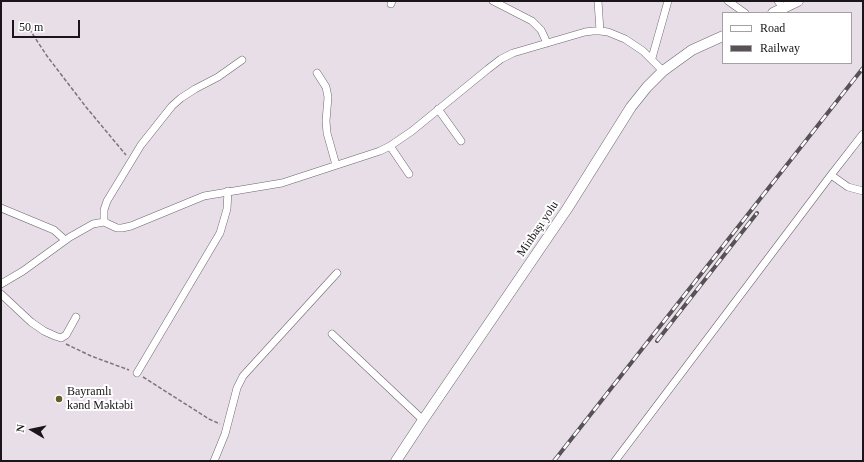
<!DOCTYPE html>
<meta charset="utf-8">
<style>
body{margin:0}
#map{position:relative;width:864px;height:462px;overflow:hidden;background:#e8dee8;font-family:"Times New Roman",serif}
canvas{display:block}
.frame{position:absolute;inset:0;border:2px solid #191518;pointer-events:none}
.legend{position:absolute;left:722px;top:12px;width:130px;height:52px;box-sizing:border-box;background:#fff;border:1px solid #a3a1a3;margin:0;padding:5px 7px;list-style:none;font-size:12px;color:#191518}
.legend li{display:flex;align-items:center;gap:8px;height:20px}
.legend b{width:20px;border:1px solid #a3a1a3}
.north{position:absolute;left:12px;top:410px;width:40px;height:40px;-webkit-text-stroke:3px #fff;paint-order:stroke;rotate:279deg;font-size:11px;font-weight:700;line-height:16px;text-align:center;color:#191518}
.north::after{content:'';display:block;margin:auto;width:14px;height:18px;background:#191518;clip-path:polygon(50% 0,100% 100%,50% 72%,0 100%)}
.scale{position:absolute;left:12px;top:20px;width:68px;height:18px;box-sizing:border-box;border:2px solid #191518;border-top:0;padding-left:5px;font-size:12px;line-height:14px;white-space:nowrap;color:#191518;-webkit-text-stroke:3px #fff;paint-order:stroke}
</style>
<div id="map">
<canvas width="864" height="462"></canvas>
<div class="frame"></div>
<ul class="legend">
<li><b style="height:5px;background:#fff"></b>Road</li>
<li><b style="height:5px;background:#585257"></b>Railway</li>
</ul>
<div class="north">N</div>
<div class="scale">50 m</div>
</div>
<script>
const g = document.querySelector('canvas').getContext('2d');
g.lineJoin = 'round';
const toPath = rows => new Path2D(rows.map(r => 'M' + r).join(''));
function stroke(path, color, width, dash) { g.strokeStyle = color; g.lineWidth = width; g.lineCap = dash ? 'butt' : 'round'; g.setLineDash(dash || []); g.stroke(path); }
function drawText(font, color, halo, rows, align = 'center') {
  g.font = font + ' "Times New Roman",serif'; g.lineWidth = 4; g.setLineDash([]); g.textBaseline = 'middle'; g.strokeStyle = halo; g.fillStyle = color; for (const [text, x, y, turn = 0] of rows) {
    g.save(); g.translate(x, y); g.rotate((+turn || 0) * Math.PI / 180); g.textAlign = isNaN(turn) ? turn : align; if (halo) g.strokeText(text, 0, 0); g.fillText(text, 0, 0); g.restore();
  }
}
const path = toPath([
 [26,24,47,56,86,107,126,155],
 [66,344,91,356,129,370],
 [143,377,209,419,220,424]
]);
const street = toPath([
 [493,1,532,21,541,30,547,43],
 [598,1,600,31],
 [728,1,745,13],
 [778,1,783,8],
 [391,4,392,1],
 [652,58,668,1],
 [317,73,326,87,328,97,326,121,327,133,336,165],
 [438,109,461,141],
 [390,146,409,174],
 [831,175,848,187,863,191],
 [1,208,54,230,65,240],
 [104,222,104,210,107,201,141,145,172,106,181,98,195,89,218,77,242,60],
 [1,284,23,271,70,237,93,224,104,222,117,228,122,228,131,226,204,196,282,183,380,151,390,146,412,131,488,69,501,59,513,53,585,32,593,31,600,31,608,32,625,39,643,51,663,71],
 [1,294,31,322,44,331,55,336,61,338,66,335,76,317],
 [332,334,423,420],
 [137,373,220,233,227,209,228,191],
 [214,461,225,434,237,388,243,376,337,273],
 [615,461,831,175,863,134]
]);
const secondary = toPath([
 [773,13,798,1],
 [396,461,423,420,567,209,631,107,647,87,663,71,692,50,723,36]
]);
const rail = toPath([
 [657,341,757,213],
 [554,461,863,68]
]);
const markers = [
 [59,399,4,"#645d2a"]
];
const streetNames = [
 ["Minbaşı yolu",538,229,-56]
];
const poiNames = [
 ["Bayramlı",67,392],
 ["kənd Məktəbi",67,406]
];
stroke(street, '#6e656d', 8);
stroke(secondary, '#6e656d', 11);
stroke(path, '#7b747a', 1.5, [4, 2]);
stroke(street, '#fff', 7);
stroke(secondary, '#fff', 10);
stroke(rail, '#585257', 4);
stroke(rail, '#fff', 2.5, [8]);
for (const [x, y, r, color] of markers) { const dot = new Path2D(); dot.arc(x, y, r, 0, 2 * Math.PI); g.fillStyle = color; g.fill(dot); stroke(dot, '#fff', 1.5); }
drawText('12px', '#191518', '#fff', streetNames);
drawText('12px', '#191518', '#fff', poiNames, 'left');
</script>
